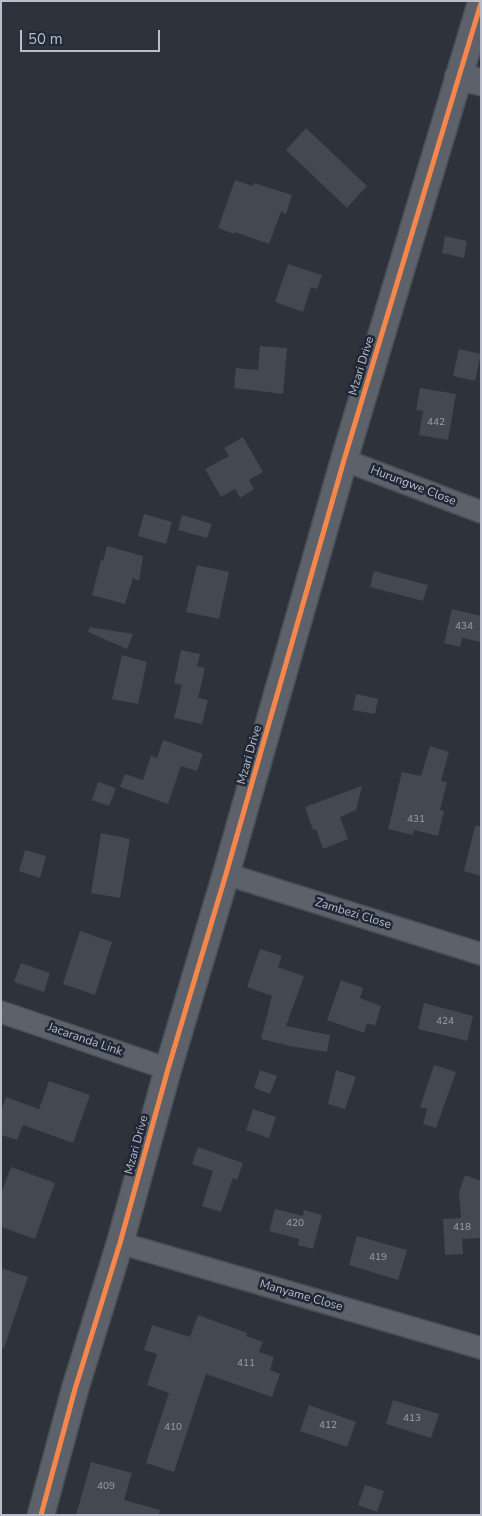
<!DOCTYPE html>
<style>
body{margin:0}
#map{position:relative;width:482px;height:1516px;overflow:hidden;background:#2d323b;font-family:"Nunito Sans",sans-serif}
canvas{display:block}
.frame{position:absolute;inset:0;border:2px solid #b8becb;pointer-events:none}
.scale{position:absolute;left:20px;top:30px;width:140px;height:22px;box-sizing:border-box;border:2px solid #b8becb;border-top:0;padding-left:6px;font-size:15px;line-height:18px;white-space:nowrap;color:#b8becb;-webkit-text-stroke:4px #202736;paint-order:stroke}
</style>
<div id="map">
<canvas width="482" height="1516"></canvas>
<div class="frame"></div>
<div class="scale">50 m</div>
</div>
<script>
const g = document.querySelector('canvas').getContext('2d');
g.lineJoin = 'round';
function fillPath(path, color) { g.fillStyle = color; g.fill(path, 'evenodd'); }
const toPath = rows => new Path2D(rows.map(r => 'M' + r).join(''));
function stroke(path, color, width, dash) { g.strokeStyle = color; g.lineWidth = width; g.lineCap = dash ? 'butt' : 'round'; g.setLineDash(dash || []); g.stroke(path); }
function drawText(font, color, halo, rows, align = 'center') {
  g.font = font + ' "Nunito Sans",sans-serif'; g.lineWidth = 5; g.setLineDash([]); g.textBaseline = 'middle'; g.strokeStyle = halo; g.fillStyle = color; for (const [text, x, y, turn = 0] of rows) {
    g.save(); g.translate(x, y); g.rotate((+turn || 0) * Math.PI / 180); g.textAlign = isNaN(turn) ? turn : align; if (halo) g.strokeText(text, 0, 0); g.fillText(text, 0, 0); g.restore();
  }
}
const building = toPath([
 [306,128,367,186,347,208,286,150],
 [235,180,253,186,254,183,292,195,286,214,281,212,269,244,235,232,234,234,218,228],
 [445,236,467,241,464,258,442,253],
 [288,264,322,275,317,289,311,287,303,312,275,302],
 [260,346,287,348,283,394,234,388,236,368,258,370],
 [459,349,481,354,475,381,453,376],
 [420,388,456,394,448,440,419,435,423,411,416,410],
 [243,437,263,472,249,480,254,489,240,498,235,489,221,497,205,469,229,456,224,448],
 [144,514,172,522,166,544,138,536],
 [182,515,212,524,207,538,178,530],
 [107,546,143,556,139,581,133,578,125,604,92,595,101,560,103,561],
 [197,565,229,572,219,619,186,612],
 [374,571,428,585,423,601,370,587],
 [452,609,481,616,481,642,462,638,460,647,444,643],
 [90,627,133,634,127,649,88,632],
 [181,650,200,654,197,666,205,668,198,698,208,700,202,724,174,718,182,685,174,683],
 [122,655,147,662,138,704,112,699],
 [356,694,378,699,375,714,353,710],
 [163,740,203,754,197,771,181,766,168,804,120,787,125,774,143,780,151,756,157,758],
 [430,746,449,752,441,781,447,782,440,810,444,811,438,836,414,830,413,835,388,829,402,772,421,776],
 [98,782,116,788,109,806,92,800],
 [362,786,356,810,340,817,348,839,323,849,316,829,313,830,305,807],
 [475,826,481,826,481,876,464,871],
 [101,833,130,839,120,898,91,893],
 [25,850,46,856,40,878,19,871],
 [80,931,112,942,95,995,63,984],
 [260,949,282,956,278,967,304,976,286,1026,330,1035,327,1052,290,1046,261,1039,272,996,247,987],
 [21,963,50,973,44,992,14,982],
 [341,980,363,988,360,998,381,1006,375,1026,367,1023,364,1033,327,1020],
 [424,1003,473,1016,467,1041,418,1029],
 [434,1065,456,1072,436,1128,423,1124,427,1109,420,1107],
 [260,1070,277,1076,270,1094,254,1088],
 [336,1070,356,1077,345,1109,328,1104],
 [49,1081,90,1095,73,1143,23,1125,17,1140,1,1135,1,1111,6,1097,39,1109],
 [253,1109,276,1117,269,1138,246,1130],
 [198,1147,243,1163,237,1180,233,1178,221,1212,202,1206,213,1171,192,1164],
 [11,1167,55,1183,35,1239,1,1227,1,1194],
 [465,1175,481,1181,481,1238,462,1239,463,1254,445,1255,443,1219,461,1218,459,1192],
 [275,1209,303,1216,304,1210,322,1215,313,1249,298,1245,299,1239,269,1231],
 [357,1236,407,1250,398,1280,349,1265],
 [1,1268,28,1277,4,1348,1,1347],
 [198,1315,247,1333,246,1336,263,1342,259,1352,274,1357,270,1370,280,1374,272,1397,206,1374,174,1472,146,1463,169,1393,147,1385,157,1354,144,1350,152,1325,190,1337],
 [393,1400,439,1414,431,1438,386,1424],
 [309,1405,356,1422,347,1447,300,1431],
 [91,1462,132,1473,124,1500,160,1510,159,1515,76,1515],
 [365,1485,384,1491,377,1512,358,1505]
]);
const minor = toPath([
 [344,460,481,512],
 [226,874,481,954],
 [1,1012,168,1069],
 [120,1243,481,1348]
]);
const tertiary = toPath([
 [458,77,481,82],
 [41,1515,75,1389,120,1243,168,1069,226,874,344,460,481,3]
]);
const cycleway = toPath([
 [41,1515,75,1389,120,1243,168,1069,226,874,344,460,481,3]
]);
const numberNames = [
 ["442",436,423],
 ["434",464,627],
 ["431",416,820],
 ["424",445,1022],
 ["420",295,1224],
 ["418",462,1228],
 ["419",378,1258],
 ["411",246,1364],
 ["413",412,1419],
 ["412",328,1426],
 ["410",173,1428],
 ["409",106,1487]
];
const streetNames = [
 ["Mzari Drive",362,366,-73],
 ["Hurungwe Close",413,486,21],
 ["Mzari Drive",250,755,-74],
 ["Zambezi Close",353,914,17],
 ["Jacaranda Link",85,1040,19],
 ["Mzari Drive",137,1145,-75],
 ["Manyame Close",301,1296,16]
];
fillPath(building, '#444850');
stroke(minor, '#4b4e55', 24);
stroke(tertiary, '#4b4e55', 29);
stroke(minor, '#5d6169', 21);
stroke(tertiary, '#5d6169', 26);
stroke(cycleway, '#f5874c', 5);
drawText('10px', '#9ba0ac', null, numberNames);
drawText('12px', '#b8becb', '#202736', streetNames);
</script>
